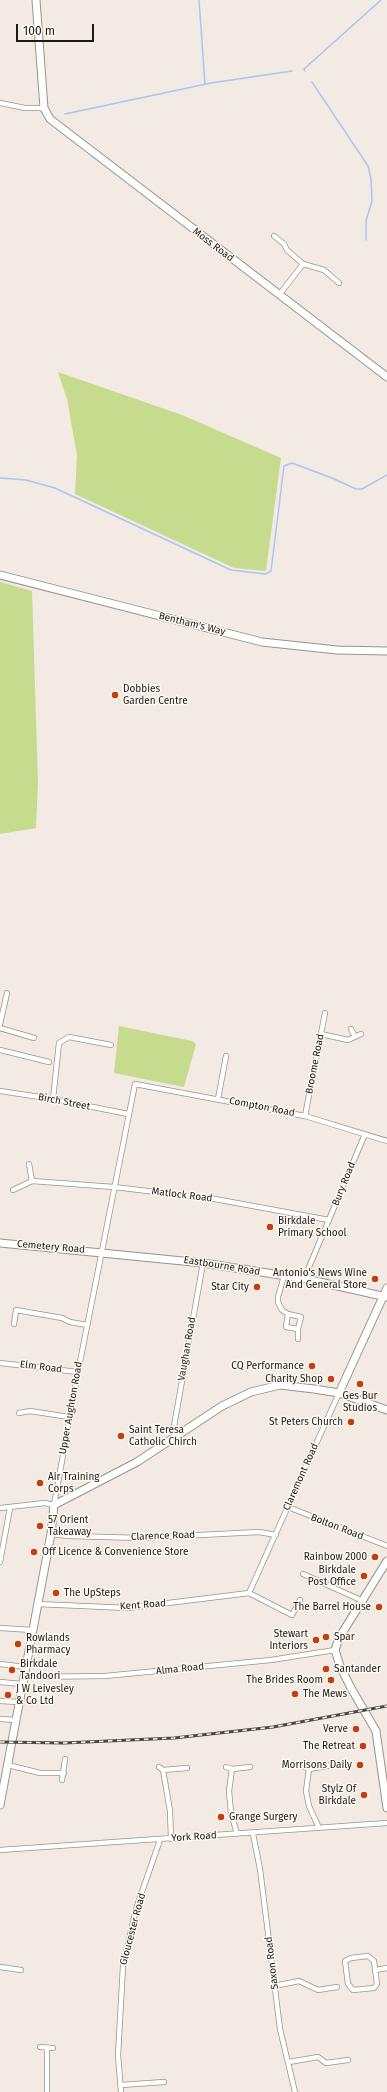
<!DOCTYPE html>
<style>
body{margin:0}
#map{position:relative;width:387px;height:2092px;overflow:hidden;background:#f2eae3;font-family:"Fira Sans",sans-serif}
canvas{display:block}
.scale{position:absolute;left:16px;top:24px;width:78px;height:18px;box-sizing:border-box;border:2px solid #1c1a17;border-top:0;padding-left:5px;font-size:12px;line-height:14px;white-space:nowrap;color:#1c1a17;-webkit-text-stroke:3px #fef8f2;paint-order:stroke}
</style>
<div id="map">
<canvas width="387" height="2092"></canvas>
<div class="scale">100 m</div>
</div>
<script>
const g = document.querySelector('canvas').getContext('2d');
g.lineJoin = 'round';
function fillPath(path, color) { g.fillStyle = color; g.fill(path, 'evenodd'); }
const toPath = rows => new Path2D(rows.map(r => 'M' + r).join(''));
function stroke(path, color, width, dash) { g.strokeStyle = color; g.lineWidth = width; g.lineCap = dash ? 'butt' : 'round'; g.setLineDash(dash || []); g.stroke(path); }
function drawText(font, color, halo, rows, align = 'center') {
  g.font = font + ' "Fira Sans",sans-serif'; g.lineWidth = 3; g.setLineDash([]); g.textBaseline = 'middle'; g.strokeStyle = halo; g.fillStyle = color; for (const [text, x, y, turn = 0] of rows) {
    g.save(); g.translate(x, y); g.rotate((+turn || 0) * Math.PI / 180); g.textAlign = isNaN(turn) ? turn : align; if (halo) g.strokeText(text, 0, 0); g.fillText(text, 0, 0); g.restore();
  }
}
const green = toPath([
 [58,372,182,415,281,458,266,571,234,568,75,494,77,455,67,399],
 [0,582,32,591,38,783,36,828,0,834],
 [119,1026,192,1041,196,1044,184,1087,114,1073]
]);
const stream = toPath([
 [199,0,205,84],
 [305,71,304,69,381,0],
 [312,82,368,166,371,179,372,201,366,221,366,240],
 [65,114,211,83,292,71],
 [0,478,26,480,55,488,231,570,265,574,271,571,284,466,292,463,332,478,356,489,362,489,387,475]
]);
const street = toPath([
 [0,103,25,108,44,108],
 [274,236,284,244,287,250,303,264],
 [279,295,303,264,324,270,339,283],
 [0,1024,7,993],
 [0,1028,34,1038],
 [351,1029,355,1037],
 [321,1034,348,1040,361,1034],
 [0,1050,49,1062],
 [0,1091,53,1099,128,1114],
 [53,1099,59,1043,69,1037,111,1045],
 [218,1099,226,1056],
 [305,1116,325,1013],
 [29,1164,32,1181],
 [13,1190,32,1181,114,1187,215,1199,329,1220],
 [284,1276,278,1297,278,1302,282,1310,288,1314,286,1327,298,1329,298,1339],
 [306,1279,309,1267,365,1134],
 [288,1314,301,1317,298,1329],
 [14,1324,16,1310,62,1318,70,1322,87,1325],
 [0,1363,78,1372],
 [19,1413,30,1411,69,1417],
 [178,1434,174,1426,203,1263],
 [288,1507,387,1546],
 [0,1508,45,1503,54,1505,78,1372,135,1084,305,1116,387,1141],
 [51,1534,69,1536,141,1538,259,1532,276,1535],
 [0,1562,10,1508],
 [303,1574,363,1601],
 [249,1593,339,1393],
 [249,1593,292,1615,300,1600],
 [37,1604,128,1608,249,1593],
 [0,1628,32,1630],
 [0,1664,25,1667],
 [23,1677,105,1676,271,1660,335,1650],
 [0,1682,22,1684],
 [0,1701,19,1702],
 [0,1719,16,1720],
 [8,1765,40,1773,64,1773],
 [303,1766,309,1769,333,1765],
 [159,1767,163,1770,187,1768],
 [226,1767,232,1769,250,1767],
 [232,1769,229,1791,231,1813,237,1834],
 [309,1769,306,1791,309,1806,319,1828],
 [163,1770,170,1811,171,1839],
 [62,1780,65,1759],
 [253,1834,260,1869,280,2029,295,2092],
 [0,1850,387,1823],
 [368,1956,374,1961,377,1984,374,1988,353,1990,348,1984,345,1961,351,1958,368,1956],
 [0,1967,21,1970],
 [376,1970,387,1968],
 [274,1986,299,1981,318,1990,337,1987],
 [40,2047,53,2048],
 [47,2048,47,2092],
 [289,2062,318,2057,326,2063,348,2060],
 [121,2085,164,2082],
 [121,2092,118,2055,123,1966,136,1909,160,1840]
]);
const secondary = toPath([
 [36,0,44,108,50,119,387,377],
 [0,575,262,642,337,650,387,651],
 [339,1393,387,1288],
 [387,1561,339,1638,335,1650,340,1666,351,1688,376,1731,387,1808],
 [0,1805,51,1534,54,1505,137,1462,222,1406,251,1392,280,1385,314,1389,339,1393,387,1410]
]);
const primary = toPath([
 [0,1243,203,1263,306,1279,387,1297]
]);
const rail = toPath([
 [0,1742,64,1743,174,1738,273,1727,387,1706]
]);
const markers = [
 [115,695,4,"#c63d10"],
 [270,1227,4,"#c63d10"],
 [375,1279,4,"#c63d10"],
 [257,1287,4,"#c63d10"],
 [312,1366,4,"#c63d10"],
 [331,1379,4,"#c63d10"],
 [360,1384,4,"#c63d10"],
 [351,1422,4,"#c63d10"],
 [121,1436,4,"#c63d10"],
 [40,1483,4,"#c63d10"],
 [40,1526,4,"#c63d10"],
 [34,1552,4,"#c63d10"],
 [375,1557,4,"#c63d10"],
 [364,1576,4,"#c63d10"],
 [56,1593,4,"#c63d10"],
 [379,1607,4,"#c63d10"],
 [326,1637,4,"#c63d10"],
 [316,1640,4,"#c63d10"],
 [18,1644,4,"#c63d10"],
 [326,1669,4,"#c63d10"],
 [12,1670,4,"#c63d10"],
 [331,1680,4,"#c63d10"],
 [295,1694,4,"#c63d10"],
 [8,1695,4,"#c63d10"],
 [356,1729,4,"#c63d10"],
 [363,1746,4,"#c63d10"],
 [360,1765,4,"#c63d10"],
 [364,1795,4,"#c63d10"],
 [221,1817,4,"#c63d10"]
];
const streetNames = [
 ["Moss Road",213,245,37],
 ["Bentham's Way",192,624,14],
 ["Broome Road",315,1064,-79],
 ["Birch Street",64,1102,11],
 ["Compton Road",262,1107,11],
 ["Bury Road",344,1184,-68],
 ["Matlock Road",182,1195,7],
 ["Cemetery Road",51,1247,5],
 ["Eastbourne Road",222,1266,9],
 ["Vaughan Road",187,1349,-80],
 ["Elm Road",41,1367,7],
 ["Upper Aughton Road",71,1408,-80],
 ["Claremont Road",301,1477,-66],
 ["Bolton Road",337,1527,21],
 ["Clarence Road",163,1536,-2],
 ["Kent Road",143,1605,-4],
 ["Alma Road",180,1669,-6],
 ["York Road",194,1837,-4],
 ["Gloucester Road",133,1929,-75],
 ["Saxon Road",272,1963,-97]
];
const poiNames = [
 ["Dobbies",123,689],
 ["Garden Centre",123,701],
 ["Birkdale",278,1221],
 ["Primary School",278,1233],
 ["Antonio's News Wine",367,1273,"right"],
 ["And General Store",367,1285,"right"],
 ["Star City",249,1287,"right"],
 ["CQ Performance",304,1366,"right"],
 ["Charity Shop",323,1379,"right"],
 ["Ges Bur",360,1396,"center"],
 ["Studios",360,1408,"center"],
 ["St Peters Church",343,1422,"right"],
 ["Saint Teresa",129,1430],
 ["Catholic Chirch",129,1442],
 ["Air Training",48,1477],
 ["Corps",48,1489],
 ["57 Orient",48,1520],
 ["Takeaway",48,1532],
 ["Off Licence & Convenience Store",42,1552],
 ["Rainbow 2000",367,1557,"right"],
 ["Birkdale",356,1570,"right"],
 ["Post Office",356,1582,"right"],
 ["The UpSteps",64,1593],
 ["The Barrel House",371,1607,"right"],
 ["Stewart",308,1634,"right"],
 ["Interiors",308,1646,"right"],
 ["Spar",334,1637],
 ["Rowlands",26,1638],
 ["Pharmacy",26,1650],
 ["Birkdale",20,1664],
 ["Tandoori",20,1676],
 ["Santander",334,1669],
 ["The Brides Room",323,1680,"right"],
 ["J W Leivesley",16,1689],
 ["& Co Ltd",16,1701],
 ["The Mews",303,1694],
 ["Verve",348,1729,"right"],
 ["The Retreat",355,1746,"right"],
 ["Morrisons Daily",352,1765,"right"],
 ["Stylz Of",356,1789,"right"],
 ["Birkdale",356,1801,"right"],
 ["Grange Surgery",229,1817]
];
fillPath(green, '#c7db8e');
stroke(stream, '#a9c6f6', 1.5);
stroke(street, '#9a938c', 6);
stroke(secondary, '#9a938c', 9);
stroke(primary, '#9a938c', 9);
stroke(street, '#fff', 4.5);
stroke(secondary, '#fff', 7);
stroke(primary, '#fff', 7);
stroke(rail, '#4a4743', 3);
stroke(rail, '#fef8f2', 1.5, [4.5]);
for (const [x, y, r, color] of markers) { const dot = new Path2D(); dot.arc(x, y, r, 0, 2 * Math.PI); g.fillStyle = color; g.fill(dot); stroke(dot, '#fef8f2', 1.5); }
drawText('10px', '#1c1a17', '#fef8f2', streetNames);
drawText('10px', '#1c1a17', '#fef8f2', poiNames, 'left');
</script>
